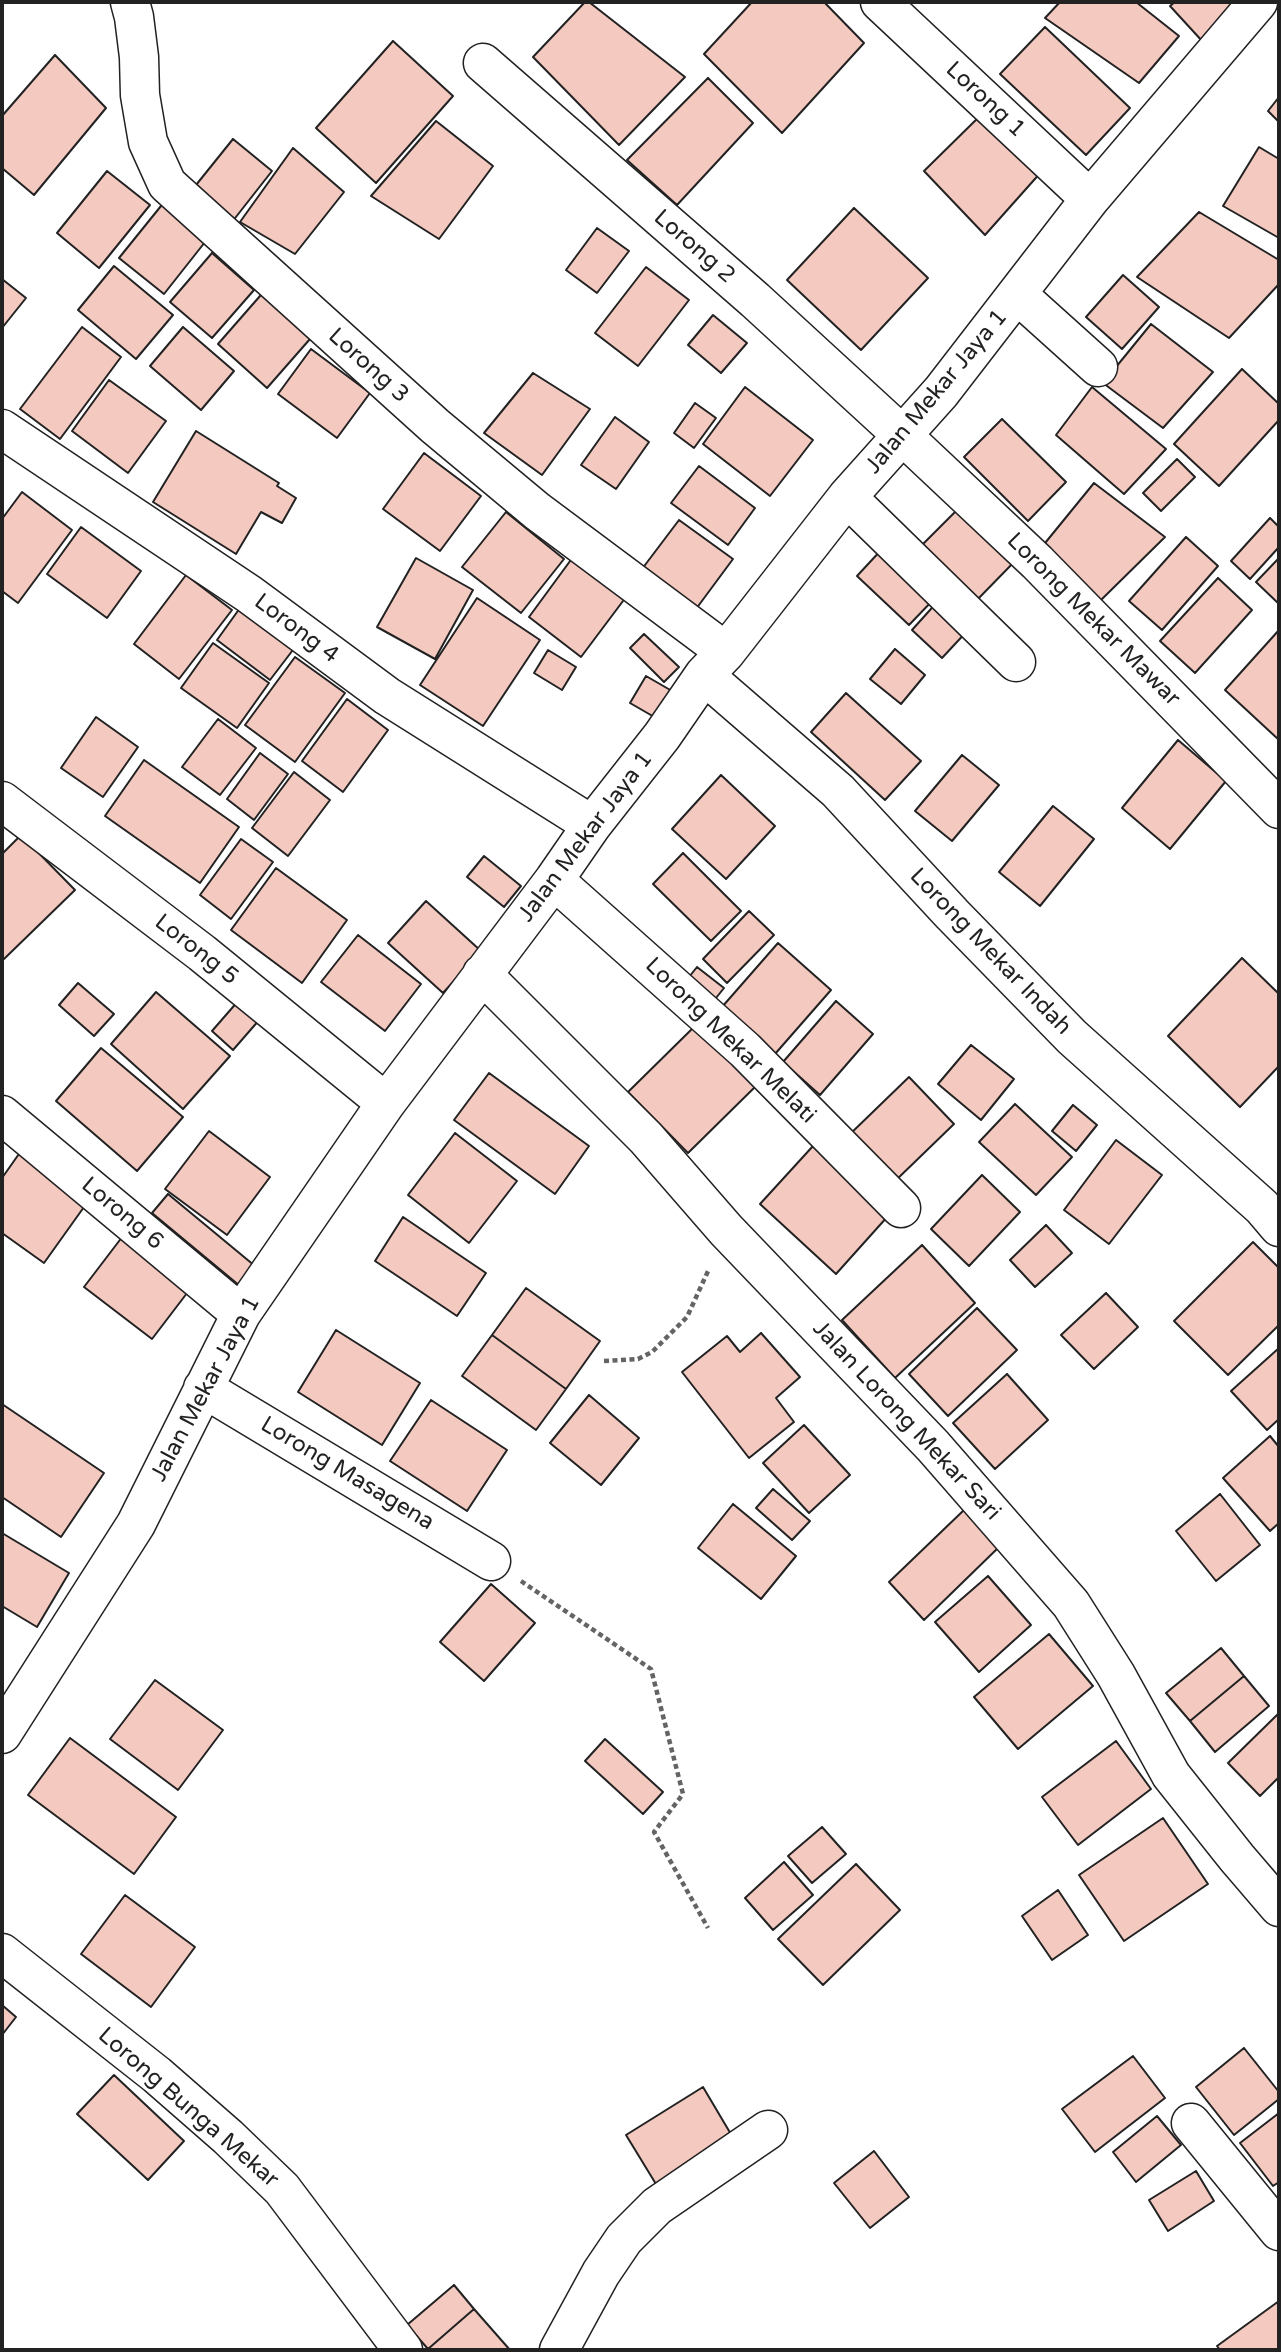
<!DOCTYPE html>
<style>
body{margin:0}
#map{position:relative;width:1281px;height:2352px;overflow:hidden;background:#fff;font-family:"Varela Round",sans-serif}
canvas{display:block}
.frame{position:absolute;inset:0;border:4px solid #222;pointer-events:none}
</style>
<div id="map">
<canvas width="1281" height="2352"></canvas>
<div class="frame"></div>
</div>
<script>
const g = document.querySelector('canvas').getContext('2d');
g.lineJoin = 'round';
function fillPath(path, color) { g.fillStyle = color; g.fill(path, 'evenodd'); }
const toPath = rows => new Path2D(rows.map(r => 'M' + r).join(''));
function stroke(path, color, width, dash) { g.strokeStyle = color; g.lineWidth = width; g.lineCap = dash ? 'butt' : 'round'; g.setLineDash(dash || []); g.stroke(path); }
function drawText(font, color, halo, rows, align = 'center') {
  g.font = font + ' "Varela Round",sans-serif'; g.lineWidth = 5; g.setLineDash([]); g.textBaseline = 'middle'; g.strokeStyle = halo; g.fillStyle = color; for (const [text, x, y, turn = 0] of rows) {
    g.save(); g.translate(x, y); g.rotate((+turn || 0) * Math.PI / 180); g.textAlign = isNaN(turn) ? turn : align; if (halo) g.strokeText(text, 0, 0); g.fillText(text, 0, 0); g.restore();
  }
}
const building = toPath([
 [585,2,589,2,685,77,619,145,533,57,585,2],
 [752,2,824,2,864,43,782,133,704,54,752,2],
 [1060,2,1136,2,1179,36,1139,83,1045,18,1060,2],
 [1175,2,1246,2,1203,42,1170,6,1175,2],
 [1045,27,1130,108,1086,155,1000,74,1045,27],
 [393,41,453,96,376,183,316,128,393,41],
 [55,55,106,108,34,195,2,168,2,116,55,55],
 [708,78,753,123,677,205,627,160,708,78],
 [1279,97,1279,122,1268,111,1279,97],
 [985,111,1042,171,985,235,924,171,985,111],
 [436,121,493,166,439,239,371,196,436,121],
 [233,139,272,171,232,222,192,190,233,139],
 [1259,147,1279,159,1279,238,1223,206,1259,147],
 [293,148,344,192,295,254,240,222,293,148],
 [107,171,150,205,99,268,57,233,107,171],
 [165,201,209,237,164,294,119,258,165,201],
 [854,208,928,278,861,350,787,280,854,208],
 [1199,212,1279,260,1279,284,1229,338,1137,277,1199,212],
 [597,228,629,251,597,293,566,270,597,228],
 [212,253,254,290,212,338,170,302,212,253],
 [114,266,173,315,136,359,78,310,114,266],
 [646,267,689,300,638,366,595,333,646,267],
 [1123,275,1159,307,1122,349,1086,317,1123,275],
 [2,279,26,298,2,328,2,279],
 [267,288,317,331,267,388,218,344,267,288],
 [713,315,747,343,721,373,688,345,713,315],
 [1151,324,1213,372,1163,428,1103,383,1151,324],
 [82,327,121,357,60,439,20,409,82,327],
 [183,327,234,371,201,410,150,366,183,327],
 [311,349,370,393,337,438,278,394,311,349],
 [1242,369,1279,404,1279,420,1219,486,1174,444,1242,369],
 [533,373,590,409,542,475,484,433,533,373],
 [109,380,166,421,128,473,72,431,109,380],
 [745,387,813,440,770,496,703,444,745,387],
 [1092,387,1166,449,1124,494,1056,435,1092,387],
 [695,403,716,418,694,448,674,433,695,403],
 [615,417,649,442,616,489,581,465,615,417],
 [1002,419,1066,482,1028,521,964,457,1002,419],
 [196,431,279,483,277,486,296,498,282,523,261,512,236,554,153,502,196,431],
 [424,453,481,496,440,551,383,509,424,453],
 [1177,459,1195,477,1161,511,1143,493,1177,459],
 [699,466,755,508,728,545,671,503,699,466],
 [1094,483,1165,537,1101,600,1041,548,1094,483],
 [22,492,72,530,18,603,2,591,2,519,22,492],
 [961,506,1016,560,976,601,920,547,961,506],
 [506,512,564,559,521,613,462,567,506,512],
 [1270,518,1279,527,1279,547,1250,579,1231,561,1270,518],
 [679,520,733,559,696,609,642,569,679,520],
 [81,527,141,571,107,618,47,574,81,527],
 [1186,537,1218,566,1162,630,1129,601,1186,537],
 [883,548,935,598,909,625,857,576,883,548],
 [573,557,626,597,581,657,529,617,573,557],
 [416,558,473,590,435,659,377,627,416,558],
 [1279,558,1279,604,1256,582,1279,558],
 [186,575,232,610,179,679,134,644,186,575],
 [1218,578,1252,610,1195,673,1160,641,1218,578],
 [477,598,540,640,483,726,420,685,477,598],
 [939,600,969,629,942,658,912,630,939,600],
 [245,601,299,642,270,680,217,640,245,601],
 [1279,630,1279,740,1225,690,1279,630],
 [644,634,679,667,664,682,630,648,644,634],
 [213,643,269,683,237,728,181,688,213,643],
 [895,649,925,675,901,704,870,679,895,649],
 [548,650,576,667,562,690,534,673,548,650],
 [295,657,345,693,295,762,245,725,295,657],
 [646,676,672,691,656,718,630,703,646,676],
 [846,693,921,761,885,800,811,732,846,693],
 [347,699,388,730,343,792,302,761,347,699],
 [96,717,138,747,103,797,61,768,96,717],
 [218,719,256,748,220,795,182,767,218,719],
 [1178,740,1226,781,1170,849,1122,808,1178,740],
 [260,753,288,774,254,820,227,799,260,753],
 [962,755,999,785,952,841,915,811,962,755],
 [144,760,239,827,200,883,105,816,144,760],
 [294,772,330,800,288,856,252,828,294,772],
 [721,775,775,826,726,879,672,829,721,775],
 [1053,806,1094,839,1040,906,999,872,1053,806],
 [21,835,75,890,4,959,2,956,2,854,21,835],
 [241,839,273,862,231,919,200,895,241,839],
 [683,853,741,911,711,941,653,884,683,853],
 [484,856,521,886,504,907,467,877,484,856],
 [276,868,347,920,302,983,231,930,276,868],
 [426,901,481,951,443,993,388,943,426,901],
 [749,911,774,935,727,983,703,959,749,911],
 [358,935,421,984,385,1031,321,982,358,935],
 [778,943,831,990,775,1054,722,1007,778,943],
 [1242,958,1279,994,1279,1066,1240,1107,1168,1036,1242,958],
 [697,967,724,988,708,1008,681,987,697,967],
 [78,983,114,1014,94,1036,59,1005,78,983],
 [156,992,230,1056,183,1109,111,1044,156,992],
 [246,992,267,1011,233,1050,212,1031,246,992],
 [836,1001,873,1034,820,1095,783,1062,836,1001],
 [696,1025,756,1086,688,1153,628,1092,696,1025],
 [971,1045,1014,1079,981,1120,938,1084,971,1045],
 [101,1048,183,1117,137,1171,56,1101,101,1048],
 [489,1073,589,1146,555,1194,454,1120,489,1073],
 [909,1077,954,1124,892,1184,847,1137,909,1077],
 [1015,1104,1072,1157,1036,1195,979,1142,1015,1104],
 [1073,1105,1097,1125,1076,1151,1052,1131,1073,1105],
 [209,1131,270,1177,227,1235,165,1189,209,1131],
 [455,1133,517,1181,469,1243,408,1195,455,1133],
 [1116,1140,1162,1175,1109,1244,1064,1210,1116,1140],
 [813,1146,888,1216,836,1274,760,1204,813,1146],
 [21,1151,89,1200,44,1263,2,1233,2,1178,21,1151],
 [982,1175,1020,1212,969,1266,931,1229,982,1175],
 [168,1194,261,1271,246,1291,152,1213,168,1194],
 [403,1217,486,1273,457,1316,375,1261,403,1217],
 [1046,1225,1072,1253,1035,1287,1010,1260,1046,1225],
 [129,1228,197,1280,152,1339,84,1287,129,1228],
 [1253,1242,1279,1268,1279,1325,1228,1375,1174,1321,1253,1242],
 [922,1245,975,1303,895,1378,842,1320,922,1245],
 [526,1288,600,1341,566,1389,492,1335,526,1288],
 [1106,1293,1138,1327,1094,1369,1061,1335,1106,1293],
 [977,1308,1017,1350,948,1416,909,1374,977,1308],
 [336,1330,420,1383,382,1445,298,1392,336,1330],
 [761,1333,800,1377,776,1398,794,1422,749,1458,682,1372,727,1336,740,1352,761,1333],
 [492,1335,566,1389,536,1430,462,1376,492,1335],
 [1279,1348,1279,1419,1267,1430,1231,1391,1279,1348],
 [1007,1374,1048,1420,995,1469,953,1423,1007,1374],
 [589,1395,639,1438,601,1485,550,1443,589,1395],
 [431,1400,507,1450,467,1511,390,1461,431,1400],
 [2,1404,104,1473,61,1537,2,1497,2,1404],
 [804,1425,850,1475,809,1513,763,1463,804,1425],
 [1270,1436,1279,1447,1279,1523,1270,1531,1223,1478,1270,1436],
 [773,1489,810,1521,792,1540,756,1508,773,1489],
 [1220,1494,1260,1545,1216,1581,1176,1531,1220,1494],
 [733,1504,796,1556,761,1599,698,1548,733,1504],
 [964,1510,999,1547,924,1620,889,1582,964,1510],
 [2,1533,69,1573,37,1627,2,1606,2,1533],
 [988,1576,1031,1625,979,1672,935,1622,988,1576],
 [491,1584,535,1623,484,1681,440,1642,491,1584],
 [1049,1634,1093,1686,1018,1749,974,1697,1049,1634],
 [1221,1648,1244,1676,1190,1721,1166,1693,1221,1648],
 [1244,1676,1269,1706,1215,1752,1190,1721,1244,1676],
 [155,1680,223,1730,178,1790,110,1739,155,1680],
 [1279,1713,1279,1777,1260,1796,1228,1763,1279,1713],
 [70,1738,176,1817,134,1874,28,1795,70,1738],
 [605,1739,663,1792,643,1814,585,1761,605,1739],
 [1116,1741,1151,1789,1078,1845,1042,1797,1116,1741],
 [1163,1818,1208,1884,1124,1941,1079,1875,1163,1818],
 [822,1827,846,1854,812,1883,788,1856,822,1827],
 [784,1862,813,1895,773,1930,745,1898,784,1862],
 [856,1864,900,1910,823,1985,778,1939,856,1864],
 [1058,1890,1088,1935,1052,1960,1022,1916,1058,1890],
 [125,1895,195,1947,151,2007,81,1954,125,1895],
 [2,2005,16,2017,2,2035,2,2005],
 [1244,2048,1279,2092,1279,2099,1234,2135,1196,2087,1244,2048],
 [1133,2056,1165,2098,1095,2152,1062,2109,1133,2056],
 [114,2075,184,2141,148,2180,77,2114,114,2075],
 [703,2087,735,2141,659,2189,626,2135,703,2087],
 [1279,2113,1279,2182,1273,2186,1240,2143,1279,2113],
 [1157,2116,1181,2145,1136,2182,1113,2152,1157,2116],
 [874,2151,909,2197,870,2228,834,2183,874,2151],
 [1196,2171,1214,2201,1168,2231,1149,2200,1196,2171],
 [454,2285,474,2309,428,2349,407,2325,454,2285],
 [1279,2301,1279,2350,1220,2350,1217,2346,1279,2301],
 [474,2309,510,2350,429,2350,428,2349,474,2309]
]);
const path = toPath([
 [604,1361,638,1359,652,1352,687,1317,709,1269],
 [521,1581,651,1669,683,1794,654,1832,708,1928]
]);
const minor = toPath([
 [130,2,134,17,139,57,140,95,148,142,167,184,435,426,537,511,726,652],
 [880,2,1090,199],
 [483,63,755,300,902,435,1037,562,1279,809],
 [1018,295,1098,367],
 [2,429,249,594,387,696,592,825],
 [847,497,1016,662],
 [704,675,838,791,952,914,1072,1037,1262,1207,1279,1227],
 [2,801,202,953,386,1103],
 [554,880,745,1050,901,1208],
 [482,974,646,1138,726,1230,933,1446,1071,1604,1116,1675,1171,1775,1237,1858,1279,1907],
 [2,1115,241,1314],
 [203,1388,491,1561],
 [2,1734,136,1524,241,1314,386,1103,554,880,592,825,662,736,704,675,726,652,847,497,941,392,1090,199,1258,2],
 [2,1953,157,2075,228,2137,282,2189,403,2350],
 [1191,2123,1279,2231],
 [559,2350,601,2273,624,2239,657,2206,768,2130]
]);
const streetNames = [
 ["Lorong 1",985,100,43],
 ["Lorong 2",694,247,41],
 ["Lorong 3",368,366,42],
 ["Jalan Mekar Jaya 1",937,392,-50],
 ["Lorong Mekar Mawar",1093,620,45],
 ["Lorong 4",296,629,37],
 ["Jalan Mekar Jaya 1",586,837,-53],
 ["Lorong 5",196,950,38],
 ["Lorong Mekar Indah",990,952,46],
 ["Lorong Mekar Melati",730,1041,44],
 ["Lorong 6",122,1214,40],
 ["Jalan Mekar Jaya 1",206,1389,-62],
 ["Jalan Lorong Mekar Sari",906,1421,47],
 ["Lorong Masagena",347,1474,31],
 ["Lorong Bunga Mekar",188,2108,41]
];
fillPath(building, '#f3c9c0');
stroke(building, '#222', 2);
stroke(minor, '#222', 41);
stroke(path, '#646464', 4.5, [5, 3.5]);
stroke(minor, '#fff', 38);
drawText('23px', '#222', '#fff', streetNames);
</script>
